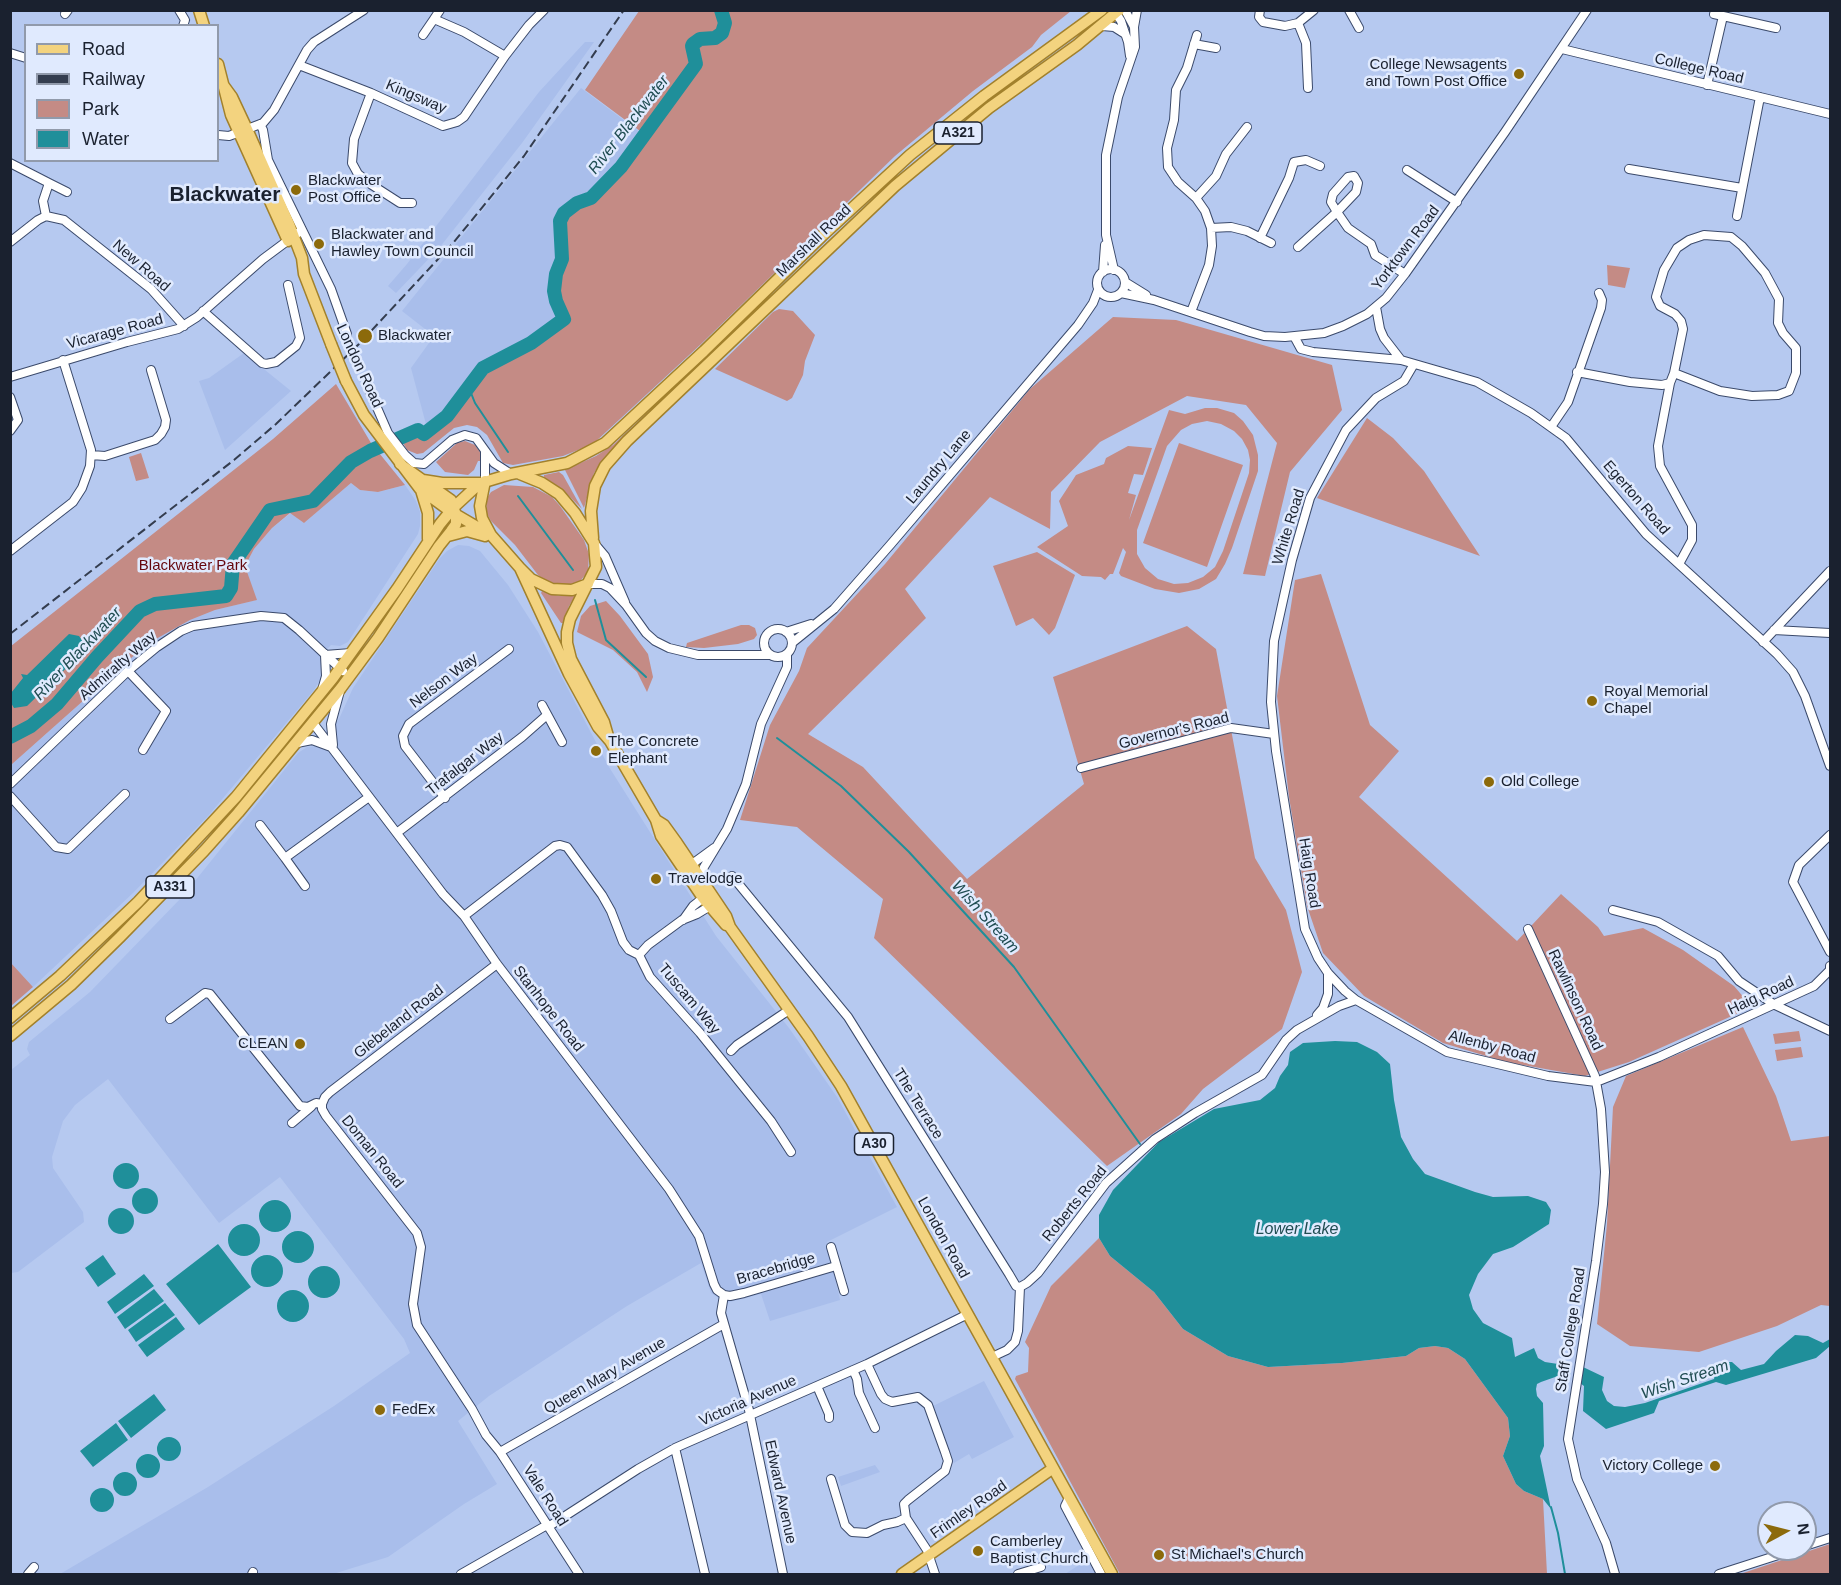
<!DOCTYPE html>
<style>
body{margin:0}
#map{position:relative;width:1841px;height:1585px;overflow:hidden;background:#b6c9f0;font-family:Helvetica,sans-serif}
canvas{display:block}
.frame{position:absolute;inset:0;border:12px solid #1a212f;pointer-events:none}
.legend{position:absolute;left:24px;top:24px;width:195px;height:138px;box-sizing:border-box;background:#e0eafe;border:2px solid #919aab;margin:0;padding:8px 10px;list-style:none;font-size:18px;color:#1a212f}
.legend li{display:flex;align-items:center;gap:12px;height:30px}
.legend b{width:30px;border:2px solid #919aab}
.north{position:absolute;left:1757px;top:1501px;width:60px;height:60px;box-sizing:border-box;background:#e0eafe;border:2px solid #919aab;border-radius:50%;rotate:83deg;font-size:16px;font-weight:700;line-height:24px;text-align:center;color:#1a212f}
.north::after{content:'';display:block;margin:auto;width:21px;height:27px;background:#8c6a0b;clip-path:polygon(50% 0,100% 100%,50% 72%,0 100%)}
</style>
<div id="map">
<canvas width="1841" height="1585"></canvas>
<div class="frame"></div>
<ul class="legend">
<li><b style="height:8px;background:#f3d37f"></b>Road</li>
<li><b style="height:8px;background:#343d4f"></b>Railway</li>
<li><b style="height:16px;background:#c48b85"></b>Park</li>
<li><b style="height:16px;background:#1f8f9a"></b>Water</li>
</ul>
<div class="north">N</div>
</div>
<script>
const g = document.querySelector('canvas').getContext('2d');
g.lineJoin = 'round';
function fillPath(path, color) { g.fillStyle = color; g.fill(path, 'evenodd'); }
const toPath = rows => new Path2D(rows.map(r => 'M' + r).join(''));
function stroke(path, color, width, dash) { g.strokeStyle = color; g.lineWidth = width; g.lineCap = dash ? 'butt' : 'round'; g.setLineDash(dash || []); g.stroke(path); }
function drawText(font, color, halo, rows, align = 'center') {
  g.font = font + ' Helvetica,sans-serif'; g.lineWidth = 5; g.setLineDash([]); g.textBaseline = 'middle'; g.strokeStyle = halo; g.fillStyle = color; for (const [text, x, y, turn = 0] of rows) {
    g.save(); g.translate(x, y); g.rotate((+turn || 0) * Math.PI / 180); g.textAlign = isNaN(turn) ? turn : align; if (halo) g.strokeText(text, 0, 0); g.fillText(text, 0, 0); g.restore();
  }
}
const built = toPath([
 [585,42,594,42,522,143,440,247,396,293,388,286,407,264,539,92],
 [581,88,641,133,619,166,603,185,590,196,576,202,562,212,557,221,560,259,554,274,552,292,555,303,562,318,530,342,497,357,481,367,446,414,427,428,411,368,434,336,402,311],
 [244,353,291,391,225,450,199,381,209,378],
 [351,483,360,490,378,492,405,485,416,501,420,512,420,526,418,534,348,642,340,646,331,645,320,656,323,667,320,680,314,690,208,816,133,893,33,987,11,963,11,765,147,644,190,620,215,610,256,600,245,566,254,549,272,528,291,513,304,523],
 [458,545,469,546,480,551,508,585,538,632,609,767,655,840,716,936,789,1028,837,1097,897,1207,827,1242,840,1300,770,1321,761,1294,726,1303,711,1293,701,1263,627,1306,489,1396,458,1421,497,1484,464,1504,388,1557,333,1574,60,1574,208,1487,334,1406,410,1353,404,1339,280,1177,219,1223,108,1079,75,1105,63,1121,52,1157,53,1168,83,1212,84,1222,18,1272,11,1273,11,1070,30,1055,27,1049,29,1042,90,992,182,897,298,753,307,747,317,746,339,719,353,688,440,558,447,551],
 [984,1381,1014,1437,972,1459,969,1454,954,1463,947,1452,933,1406],
 [875,1465,880,1472,841,1486,838,1477],
 [1090,1558,1099,1574,1065,1574]
]);
const green = toPath([
 [639,11,1071,11,1041,35,1032,47,973,91,895,156,700,345,593,444,563,456,513,465,503,463,487,435,477,427,467,425,454,428,423,453,417,454,407,450,402,441,414,436,426,437,450,418,485,371,537,343,568,319,559,289,561,272,566,259,565,221,568,216,580,207,593,202,608,188,623,171,648,137,585,90],
 [1607,265,1630,268,1625,288,1608,285],
 [779,309,793,311,815,335,805,361,803,375,792,398,787,401,715,369,773,312],
 [1113,317,1176,320,1332,365,1342,410,1290,472,1265,576,1243,574,1277,443,1246,405,1187,396,1100,442,1051,492,1050,529,990,497,905,589,926,618,808,734,863,767,967,879,1084,784,1053,677,1187,626,1216,649,1255,858,1286,910,1302,972,1282,1029,1203,1089,1181,1114,1107,1166,874,938,883,899,797,827,740,820,770,725,799,671,807,648,885,564,1030,389],
 [701,362,703,363,604,458,594,473,584,508,565,470,596,456,613,445],
 [336,384,371,443,405,485,378,492,360,490,351,483,304,523,290,513,272,528,254,549,245,566,257,600,215,610,190,620,147,644,11,765,11,646,273,439],
 [1205,408,1217,408,1234,413,1243,421,1253,435,1258,455,1258,471,1232,548,1225,564,1216,579,1199,589,1179,593,1155,589,1121,576,1119,573,1126,552,1123,548,1113,574,1110,574,1105,580,1101,577,1082,576,1037,547,1068,526,1059,501,1076,475,1104,464,1106,458,1128,446,1152,448,1143,475,1134,474,1128,493,1136,495,1129,520,1169,410,1185,414],
 [1207,421,1221,424,1234,431,1242,439,1248,450,1250,460,1249,473,1223,551,1215,567,1203,577,1188,583,1174,584,1158,579,1145,568,1137,554,1137,530,1167,446,1181,430,1192,424],
 [1367,418,1393,438,1424,471,1480,556,1317,498],
 [465,441,475,445,480,452,481,461,478,461,474,470,468,475,445,472,436,462,457,443],
 [1179,443,1243,465,1207,567,1143,543],
 [141,453,149,478,136,481,129,457],
 [559,472,563,475,582,509,562,489,544,477,544,475],
 [504,485,533,487,552,497,560,506,584,540,589,554,588,572,580,581,571,585,560,585,544,580,538,575,515,545,491,521,486,512,487,498,491,492],
 [1037,552,1075,575,1055,628,1049,635,1033,618,1016,626,993,566],
 [1321,574,1370,725,1399,751,1359,797,1517,941,1561,894,1598,927,1604,936,1643,928,1683,950,1734,986,1752,1007,1629,1062,1585,1076,1506,1062,1443,1043,1364,996,1323,953,1307,906,1289,797,1277,696,1295,580],
 [542,591,559,596,575,596,569,606,563,623,561,623,541,593],
 [606,601,620,616,648,654,653,677,647,692,637,672,613,650,577,632,581,616,590,606],
 [741,625,749,625,755,628,757,635,754,639,738,644,704,648,686,647,687,643],
 [11,963,33,987,11,1006],
 [1743,1027,1776,1096,1791,1141,1830,1136,1830,1306,1821,1305,1777,1326,1699,1352,1630,1346,1597,1324,1607,1224,1613,1107,1626,1076],
 [1799,1031,1801,1041,1775,1044,1773,1034],
 [1801,1047,1803,1057,1777,1061,1775,1050],
 [1099,1238,1110,1256,1154,1292,1183,1329,1228,1356,1268,1367,1342,1363,1406,1356,1419,1348,1435,1346,1448,1348,1465,1359,1508,1418,1510,1436,1503,1456,1516,1484,1524,1491,1543,1499,1547,1574,1120,1574,1015,1379,1016,1376,1028,1372,1029,1348,1025,1342,1051,1286],
 [1830,1544,1830,1574,1740,1574]
]);
const water = toPath([
 [69,634,79,636,84,643,84,651,27,706,14,708,11,703,11,693,23,678,21,674,27,675],
 [1335,1041,1357,1042,1377,1052,1390,1064,1394,1100,1401,1137,1413,1159,1425,1174,1475,1192,1493,1197,1528,1196,1546,1202,1551,1210,1549,1224,1513,1247,1493,1254,1478,1274,1469,1295,1473,1309,1483,1323,1512,1338,1515,1357,1534,1348,1538,1358,1545,1362,1571,1366,1570,1376,1558,1376,1541,1382,1537,1384,1536,1389,1537,1396,1543,1403,1544,1446,1540,1456,1551,1509,1543,1499,1524,1491,1516,1484,1503,1456,1510,1436,1508,1418,1465,1359,1448,1348,1435,1346,1419,1348,1406,1356,1342,1363,1268,1367,1228,1356,1183,1329,1154,1292,1110,1256,1099,1238,1099,1215,1113,1190,1159,1142,1214,1109,1260,1100,1275,1088,1280,1076,1288,1065,1290,1052,1303,1043],
 '113 1176a13 13 0 1 1 26 0a13 13 0 1 1-26 0Z',
 '132 1201a13 13 0 1 1 26 0a13 13 0 1 1-26 0Z',
 '259 1216a16 16 0 1 1 32 0a16 16 0 1 1-32 0Z',
 '108 1221a13 13 0 1 1 26 0a13 13 0 1 1-26 0Z',
 '228 1240a16 16 0 1 1 32 0a16 16 0 1 1-32 0Z',
 '282 1247a16 16 0 1 1 32 0a16 16 0 1 1-32 0Z',
 [218,1244,251,1287,199,1325,166,1284],
 [103,1255,116,1274,98,1287,85,1268],
 '251 1271a16 16 0 1 1 32 0a16 16 0 1 1-32 0Z',
 '308 1282a16 16 0 1 1 32 0a16 16 0 1 1-32 0Z',
 [144,1274,154,1286,115,1314,107,1302],
 [154,1289,164,1301,125,1329,117,1317],
 '277 1306a16 16 0 1 1 32 0a16 16 0 1 1-32 0Z',
 [165,1303,175,1315,136,1342,128,1330],
 [176,1317,185,1329,147,1357,138,1345],
 [1795,1335,1808,1336,1823,1343,1830,1339,1830,1346,1816,1358,1726,1385,1716,1382,1659,1401,1654,1413,1606,1429,1583,1411,1584,1386,1580,1383,1583,1367,1604,1377,1602,1390,1607,1401,1614,1406,1625,1407,1645,1403,1714,1379,1716,1369,1724,1362,1732,1362,1741,1370,1764,1364,1776,1351],
 [154,1394,166,1410,131,1438,118,1421],
 [116,1423,128,1440,93,1467,80,1451],
 '157 1449a12 12 0 1 1 24 0a12 12 0 1 1-24 0Z',
 '136 1466a12 12 0 1 1 24 0a12 12 0 1 1-24 0Z',
 '113 1484a12 12 0 1 1 24 0a12 12 0 1 1-24 0Z',
 '90 1500a12 12 0 1 1 24 0a12 12 0 1 1-24 0Z'
]);
const stream = toPath([
 [469,388,475,403,508,452],
 [518,496,573,570],
 [595,600,606,640,646,677],
 [777,738,841,786,909,852,1014,967,1140,1144],
 [1551,1507,1558,1533,1565,1574]
]);
const river = toPath([
 [10,737,31,726,57,704,97,657,140,611,155,604,226,596,231,588,233,564,270,510,313,501,351,462,370,451,418,430,424,434,447,416,483,368,531,343,564,319,556,301,554,291,556,274,562,259,560,221,564,213,577,203,591,198,621,167,696,64,692,46,693,44,700,39,715,38,722,33,725,23,721,10]
]);
const minor = toPath([
 [179,10,185,20,183,26],
 [1114,10,1121,21,1128,42,1130,56],
 [1260,10,1259,17,1263,22,1285,26,1298,23,1314,10],
 [1349,10,1359,28],
 [65,14,68,10],
 [1714,14,1723,16],
 [434,19,440,10],
 [1298,23,1306,43,1308,88],
 [1102,26,1114,27,1125,34],
 [1134,27,1137,10],
 [423,35,434,19,464,32,505,56],
 [1194,44,1216,48],
 [1562,49,1830,114],
 [10,53,26,58],
 [299,65,371,93,443,126,457,122,464,117,505,56,529,25,544,10],
 [1707,85,1723,16,1776,28],
 [371,93,354,139,352,163,358,174,372,185,400,203,412,203],
 [260,124,263,130,268,160,331,289,347,334],
 [218,135,229,136,263,123,274,110,307,50,314,42,364,10],
 [10,163,49,183,43,201,46,216],
 [1629,169,1742,188],
 [1407,170,1457,202],
 [49,183,67,192],
 [1196,198,1216,176,1226,154,1247,127],
 [1737,216,1760,97],
 [1211,228,1231,227,1247,231,1271,243],
 [1260,238,1289,178,1294,162,1306,160,1320,166],
 [10,242,38,220,46,216,64,220,151,289,184,326],
 [1298,247,1337,212,1356,192,1358,183,1354,176,1348,177,1333,194,1331,202,1337,212,1348,228,1371,244,1375,255,1405,274],
 '1097 283a14 14 0 1 1 28 0a14 14 0 1 1-28 0Z',
 [1114,270,1106,235,1106,155,1118,97,1135,47,1134,27,1125,10],
 [1103,272,1105,245],
 [1125,282,1146,295],
 [1121,293,1154,300,1250,332,1264,336,1285,337,1324,333,1343,326,1367,314,1386,298,1405,274,1505,132,1587,10],
 [1376,307,1380,329,1384,338,1401,360,1477,382,1531,413,1566,438,1646,534,1777,654,1793,672,1805,696,1830,766],
 [203,311,262,363,266,364,276,362,296,346,300,338,288,285],
 [1191,312,1209,265,1212,246,1211,228,1205,211,1196,198,1178,182,1168,167,1167,148,1174,120,1176,90,1187,68,1197,35],
 [1295,338,1301,349,1313,352,1401,360],
 [1414,364,1404,381,1376,398,1346,430,1310,498,1292,560,1274,641,1271,702,1276,751,1305,929,1318,958,1328,973,1345,991,1356,1000,1447,1052,1548,1076,1596,1082],
 [1577,372,1630,382,1662,385,1670,383],
 [1674,373,1720,391,1752,396,1778,395,1789,391,1796,373,1796,348,1783,333,1778,323,1779,299,1765,273,1742,246,1731,237,1704,235,1689,240,1677,248,1664,270,1656,297,1660,306,1675,314,1681,321,1683,329,1674,373,1670,383,1658,446,1660,466,1692,525,1692,540,1679,564],
 [10,377,127,342,178,329,197,317,263,259,302,230],
 [368,387,388,433,405,455,414,463,424,464,452,440,465,435,476,438,494,463,511,474],
 [10,397,18,420,10,431],
 [1551,427,1568,402,1601,308,1602,300,1599,293],
 [485,451,485,481],
 [91,455,105,456,155,440,161,434,165,427,166,420,151,370],
 [594,543,605,556,625,602],
 [10,551,73,502,82,488,90,466,91,450,63,360],
 [588,584,602,584,610,588,626,605,646,633,655,641,669,648,698,655,769,655],
 '764 643a14 14 0 1 1 28 0a14 14 0 1 1-28 0Z',
 [1774,630,1830,633],
 [786,632,811,624],
 [1763,642,1830,571],
 [792,643,834,609,891,544,1078,325,1093,303,1098,290],
 [325,655,351,653],
 [128,671,166,711,143,750],
 [322,690,326,676,325,655],
 [542,705,562,742],
 [313,723,443,894,464,916,497,964,669,1189,699,1236,714,1284,717,1290,724,1295],
 [297,743,312,740,331,747],
 [333,745,331,724,340,691],
 [1081,768,1231,728,1274,734],
 [10,784,128,671,157,647,181,631,193,626,261,616,284,618,299,630,343,671],
 [10,796,56,847,68,849,125,794],
 [445,798,405,746,403,736,409,724,509,649],
 [260,825,285,858],
 [398,832,522,737,547,715],
 [1830,835,1799,865,1793,882,1830,952],
 [688,867,714,848],
 [732,876,848,1017,1009,1274,1016,1286,1020,1287],
 [703,881,702,875,704,867,727,829,746,784,761,724,787,667,787,654],
 [305,886,285,858,369,797],
 [1613,910,1658,922,1718,956,1739,981,1775,1005,1830,1031],
 [464,916,555,846,560,845,567,847,602,895,611,911,623,942,629,950,639,955,650,977,700,1033,771,1121,791,1152],
 [683,920,693,906,707,895],
 [1528,929,1595,1076,1601,1109,1605,1172,1603,1204,1596,1261,1568,1439,1577,1479,1606,1543,1615,1574],
 [639,955,648,945,682,920,697,914,715,903],
 [1317,1015,1323,1008,1328,994,1328,973],
 [170,1019,205,993,210,994,300,1106,308,1107,316,1103,322,1104],
 [731,1051,737,1045,789,1010],
 [1596,1082,1659,1057,1814,986,1830,970,1830,966],
 [322,1104,322,1109,326,1116,417,1233,421,1247,413,1304,417,1325,472,1409,486,1435,500,1452,579,1574],
 [322,1104,325,1097,330,1092,497,964],
 [292,1123,311,1107],
 [831,1247,844,1291],
 [1020,1287,1027,1283,1038,1273,1106,1183,1155,1139,1195,1113,1262,1075,1286,1040,1297,1030,1339,1006,1356,1000],
 [724,1295,721,1313,749,1410,783,1574],
 [724,1295,730,1296,744,1293,836,1266],
 [992,1357,1007,1350,1015,1342,1018,1331,1020,1287],
 [867,1364,881,1394,885,1399,892,1402,918,1397,928,1405,945,1452,948,1461,945,1471,908,1500,904,1504,906,1518,927,1550,935,1574],
 [853,1370,857,1379,859,1393,875,1428],
 [817,1386,829,1414,829,1418],
 [675,1448,705,1574],
 [500,1452,724,1324],
 [831,1479,845,1525,852,1532,867,1533,883,1525,897,1522,906,1518],
 [1069,1498,1065,1506,1101,1574],
 [548,1527,638,1469,675,1448,867,1364,968,1314],
 [1805,1546,1830,1538],
 [28,1574,34,1567],
 [252,1574,253,1572],
 [461,1574,547,1525],
 [1018,1574,1041,1567],
 [1719,1574,1797,1549]
]);
const major = toPath([
 [199,10,204,26],
 [218,64,231,115,288,241],
 [224,86,232,97,247,129,289,224,302,258,304,274,331,344],
 [346,381,364,415,420,489,450,511,491,535],
 [520,474,542,483,559,494,575,513,594,543,596,567,570,619,567,632,567,643,571,659,604,722,608,736],
 [423,480,442,483,481,483,511,474,567,463,605,443,704,351,823,235,910,155,984,96,1102,10],
 [485,481,480,506,482,518,491,535,520,568,531,579,552,589,572,590,588,584],
 [421,490,428,513,428,539],
 [448,536,467,531,485,536],
 [593,538,591,511,595,486,605,466,627,441,895,186,989,108,1077,45,1119,10],
 [520,568,569,674,598,727,610,741,656,820,661,836,703,898,726,925],
 [656,820,664,825,677,843,726,916,730,927,808,1036,841,1086,1112,1574],
 [10,1018,60,976,138,902,236,797,333,678,397,589,440,524,454,507,480,483],
 [10,1036,71,985,120,937,204,851,238,813,341,688,378,638,439,546,451,531,456,524,456,515,451,500,400,464],
 [902,1574,1052,1469]
]);
const rail = toPath([
 [10,634,234,460,276,424,359,344,454,242,524,156,624,10]
]);
const majorBridge = toPath([
 [331,344,346,381]
]);
const markers = [
 [1519,74,6,"#8c6a0b"],
 [296,190,6,"#8c6a0b"],
 [319,244,6,"#8c6a0b"],
 [365,336,8,"#8c6a0b"],
 [1592,701,6,"#8c6a0b"],
 [596,751,6,"#8c6a0b"],
 [1489,782,6,"#8c6a0b"],
 [656,879,6,"#8c6a0b"],
 [300,1044,6,"#8c6a0b"],
 [380,1410,6,"#8c6a0b"],
 [1715,1466,6,"#8c6a0b"],
 [978,1551,6,"#8c6a0b"],
 [1159,1555,6,"#8c6a0b"]
];
const shields = [
 [958,133,48],
 [170,887,48],
 [874,1144,39]
];
const shieldNames = [
 ["A321",958,133],
 ["A331",170,887],
 ["A30",874,1144]
];
const poiNames = [
 ["College Newsagents",1507,65,"right"],
 ["and Town Post Office",1507,82,"right"],
 ["Blackwater",308,181],
 ["Post Office",308,198],
 ["Blackwater and",331,235],
 ["Hawley Town Council",331,252],
 ["Blackwater",378,336],
 ["Royal Memorial",1604,692],
 ["Chapel",1604,709],
 ["The Concrete",608,742],
 ["Elephant",608,759],
 ["Old College",1501,782],
 ["Travelodge",668,879],
 ["CLEAN",288,1044,"right"],
 ["FedEx",392,1410],
 ["Victory College",1703,1466,"right"],
 ["Camberley",990,1542],
 ["Baptist Church",990,1559],
 ["St Michael's Church",1171,1555]
];
const streetNames = [
 ["College Road",1699,69,13],
 ["Kingsway",416,97,23],
 ["Marshall Road",814,241,-44],
 ["Yorktown Road",1406,248,-53],
 ["New Road",141,266,41],
 ["Vicarage Road",115,332,-15],
 ["London Road",359,366,65],
 ["Laundry Lane",939,467,-50],
 ["Egerton Road",1636,498,49],
 ["White Road",1289,527,-73],
 ["Admiralty Way",118,666,-41],
 ["Nelson Way",444,681,-37],
 ["Governor's Road",1174,731,-14],
 ["Trafalgar Way",465,764,-38],
 ["Haig Road",1309,873,81],
 ["Haig Road",1761,996,-25],
 ["Tuscam Way",689,999,50],
 ["Rawlinson Road",1575,1000,65],
 ["Stanhope Road",548,1009,52],
 ["Glebeland Road",399,1022,-38],
 ["Allenby Road",1492,1047,15],
 ["The Terrace",918,1104,58],
 ["Doman Road",372,1152,51],
 ["Roberts Road",1075,1204,-51],
 ["London Road",943,1238,61],
 ["Bracebridge",776,1269,-16],
 ["Staff College Road",1571,1330,-81],
 ["Queen Mary Avenue",605,1376,-30],
 ["Victoria Avenue",748,1401,-24],
 ["Edward Avenue",780,1492,78],
 ["Vale Road",545,1496,57],
 ["Frimley Road",969,1510,-35]
];
const parkNames = [
 ["Blackwater Park",193,566]
];
const waterNames = [
 ["River Blackwater",629,125,-52],
 ["River Blackwater",78,654,-47],
 ["Wish Stream",985,917,48],
 ["Lower Lake",1297,1230],
 ["Wish Stream",1685,1380,-19]
];
const districtNames = [
 ["Blackwater",225,195]
];
fillPath(built, '#a9beeb');
fillPath(green, '#c48b85');
fillPath(water, '#1f8f9a');
stroke(stream, '#1f8f9a', 2);
stroke(river, '#1f8f9a', 14);
stroke(minor, '#3b4a6b', 10);
stroke(major, '#a2812c', 13);
stroke(minor, '#fff', 8);
stroke(major, '#f3d37f', 10);
stroke(rail, '#343d4f', 2, [9, 4.5]);
stroke(majorBridge, '#a2812c', 13, []);
stroke(majorBridge, '#f3d37f', 10);
for (const [x, y, r, color] of markers) { const dot = new Path2D(); dot.arc(x, y, r, 0, 2 * Math.PI); g.fillStyle = color; g.fill(dot); stroke(dot, '#e0eafe', 2); }
for (const [x, y, w] of shields) { const box = new Path2D(); box.roundRect(x - w / 2, y - 11, w, 22, 4.5); g.fillStyle = '#e0eafe'; g.fill(box); stroke(box, '#1a212f', 1.5); }
drawText('bold 14px', '#1a212f', null, shieldNames);
drawText('15px', '#1a212f', '#e0eafe', poiNames, 'left');
drawText('15px', '#1a212f', '#e0eafe', streetNames);
drawText('15px', '#65070e', '#e0eafe', parkNames);
drawText('italic 16px', '#204d52', '#e0eafe', waterNames);
drawText('bold 21px', '#1a212f', '#e0eafe', districtNames);
</script>
